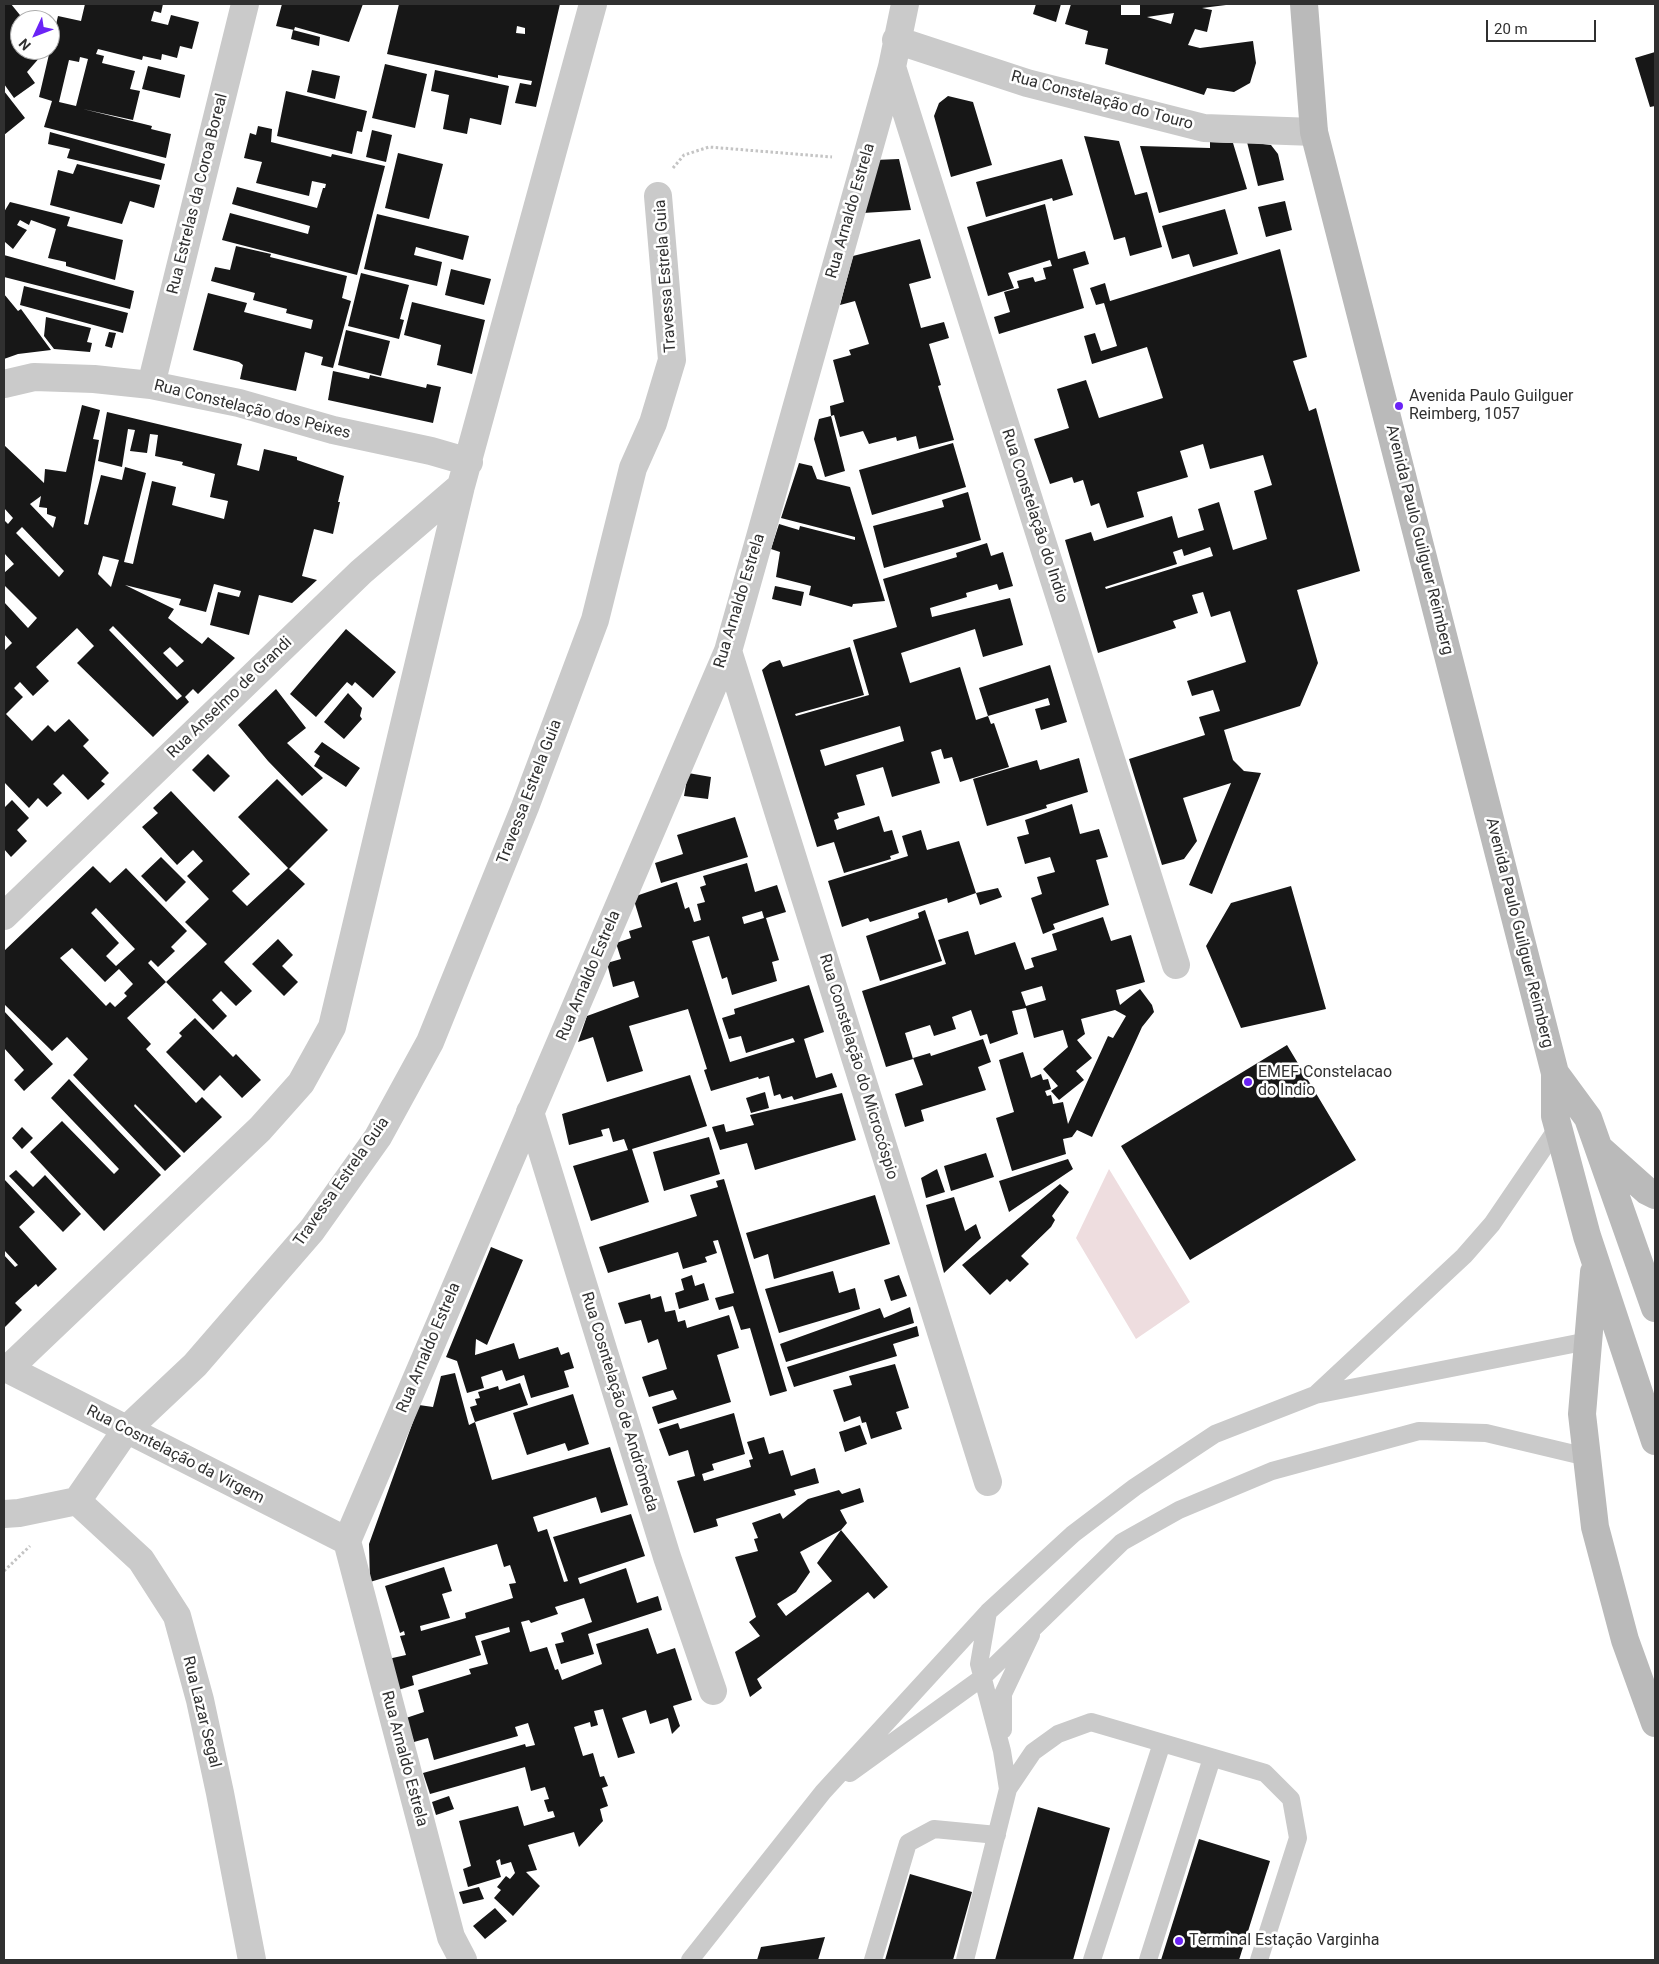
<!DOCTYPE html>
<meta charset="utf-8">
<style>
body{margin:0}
#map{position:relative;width:1659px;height:1964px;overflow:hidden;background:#fff;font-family:Roboto,sans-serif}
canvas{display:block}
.frame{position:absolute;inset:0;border:5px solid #303030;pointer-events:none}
.north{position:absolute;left:10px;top:10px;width:50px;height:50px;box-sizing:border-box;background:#fff;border:1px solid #acacac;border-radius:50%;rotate:227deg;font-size:14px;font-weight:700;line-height:20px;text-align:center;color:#303030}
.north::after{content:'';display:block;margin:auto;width:18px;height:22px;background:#6b23f6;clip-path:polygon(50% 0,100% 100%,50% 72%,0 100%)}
.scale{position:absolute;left:1486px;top:20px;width:110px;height:22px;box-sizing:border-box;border:2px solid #303030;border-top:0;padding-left:6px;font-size:15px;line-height:18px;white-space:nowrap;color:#303030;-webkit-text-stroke:4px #fff;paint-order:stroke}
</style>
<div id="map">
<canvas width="1659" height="1964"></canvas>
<div class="frame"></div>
<div class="north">N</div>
<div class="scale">20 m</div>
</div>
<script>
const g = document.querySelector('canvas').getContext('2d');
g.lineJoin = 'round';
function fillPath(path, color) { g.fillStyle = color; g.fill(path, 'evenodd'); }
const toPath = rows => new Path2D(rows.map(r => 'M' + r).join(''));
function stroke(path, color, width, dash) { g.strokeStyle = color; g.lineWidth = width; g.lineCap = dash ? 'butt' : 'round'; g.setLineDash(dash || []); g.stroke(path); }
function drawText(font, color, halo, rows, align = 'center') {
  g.font = font + ' Roboto,sans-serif'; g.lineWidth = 5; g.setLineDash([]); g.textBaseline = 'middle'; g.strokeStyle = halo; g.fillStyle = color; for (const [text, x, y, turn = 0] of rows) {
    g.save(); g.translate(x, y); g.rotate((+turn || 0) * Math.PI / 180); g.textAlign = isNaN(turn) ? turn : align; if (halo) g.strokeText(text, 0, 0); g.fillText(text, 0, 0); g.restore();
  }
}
const green = toPath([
 [1109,1169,1190,1302,1136,1339,1076,1238]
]);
const building = toPath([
 [4,4,11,4,24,20,20,20,18,27,20,50,36,50,41,56,27,72,35,83,14,98,4,84],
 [85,4,163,4,161,13,154,11,151,21,168,25,171,15,199,22,192,49,180,46,177,58,162,54,161,60,143,56,142,60,98,49,96,54,104,56,102,63,135,71,130,89,140,91,133,120,83,109,152,126,151,129,171,134,166,158,44,127,52,101,39,97,58,16,81,21],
 [80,57,88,59,76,106,59,102,69,60,79,62],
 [282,4,363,4,349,42,295,27,294,30,276,26],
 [399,4,560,4,536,107,515,103,520,83,531,85,532,81,498,75,498,78,387,54],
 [517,26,525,28,525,34,516,33],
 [1036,4,1061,4,1056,22,1033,14],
 [1071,4,1121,4,1121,15,1140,15,1140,4,1234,4,1202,8,1212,10,1207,32,1195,29,1188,45,1200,48,1253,41,1256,63,1250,83,1234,92,1207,88,1204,95,1105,64,1108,49,1085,44,1088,31,1065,24],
 [1174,13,1171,24,1147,17],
 [293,30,320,37,319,46,291,39],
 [1655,52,1655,106,1650,107,1635,58],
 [385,64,427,74,415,128,372,118],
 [148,66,185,75,180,98,142,89],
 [312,70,340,76,335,99,307,92],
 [435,70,509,86,501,125,470,118,467,134,443,129,449,95,431,91],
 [4,91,25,118,4,135],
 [286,91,367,111,362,132,357,131,352,154,277,136],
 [948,96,973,102,992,165,951,177,934,116,939,103],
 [258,126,272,129,271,142,331,157,332,154,385,166,357,275,222,240,230,213,308,234,310,226,232,204,237,187,317,208,323,188,325,188,326,184,312,181,309,196,256,183,262,162,244,158,250,133,256,135],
 [372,130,392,135,386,162,366,157],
 [50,132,165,164,161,180,67,158,70,149,48,144],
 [1084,136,1119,141,1135,195,1147,192,1162,247,1130,256,1125,237,1114,240],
 [1210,142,1233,143,1247,189,1159,213,1140,146,1210,148],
 [1247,142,1271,145,1278,154,1284,180,1258,186],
 [398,153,443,164,429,219,385,208],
 [899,159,911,210,863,213,875,160],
 [1062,159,1073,195,1053,201,1052,198,986,217,976,182],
 [77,164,160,185,154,208,130,201,122,224,50,205,58,170,73,174],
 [1285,201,1292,230,1266,237,1258,207],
 [10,202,70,217,67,226,123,240,115,280,66,266,66,262,48,258,56,229,31,220,29,225,20,220,17,225,27,230,13,249,5,242,4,244,4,212],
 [1045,204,1058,259,1085,251,1089,264,1073,269,1084,308,999,334,994,317,1010,312,1004,292,1019,288,1017,281,1033,277,1035,282,1046,279,1043,268,1052,266,1050,260,1008,273,1014,288,988,296,967,227],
 [1225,209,1238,254,1193,267,1189,254,1172,259,1162,226],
 [377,214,469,236,463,260,416,247,414,255,442,262,437,286,364,269],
 [920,239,931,278,909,284,921,328,944,322,949,338,929,344,941,385,938,386,954,440,919,449,916,436,897,441,896,437,869,444,863,431,840,437,834,415,831,416,845,471,825,477,814,439,819,419,831,416,830,406,844,402,833,360,851,355,849,350,869,344,855,301,840,305,853,256],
 [236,246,271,254,270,257,347,276,342,298,351,301,333,368,321,365,323,357,305,352,296,391,240,379,243,365,239,362,193,350,208,293,247,303,244,312,311,329,313,320,286,313,287,309,253,300,255,293,211,281,215,267,230,270],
 [1280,249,1307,357,1293,361,1309,411,1316,408,1360,571,1297,590,1318,663,1300,706,1224,730,1233,760,1244,771,1261,773,1212,894,1189,885,1231,783,1183,798,1197,841,1184,859,1162,865,1129,759,1205,735,1199,717,1220,711,1213,690,1192,696,1187,681,1246,662,1230,611,1211,617,1203,592,1192,595,1198,613,1173,621,1176,628,1098,653,1065,540,1091,532,1094,541,1172,516,1178,538,1204,530,1198,509,1219,502,1233,550,1267,539,1254,491,1272,485,1263,455,1210,469,1203,444,1180,451,1188,477,1137,492,1144,517,1107,528,1099,503,1091,506,1083,480,1074,483,1072,477,1050,484,1034,439,1069,428,1057,389,1086,380,1099,418,1163,398,1147,347,1092,364,1084,336,1095,333,1101,351,1117,346,1104,303,1096,305,1090,288,1105,283,1110,301],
 [1210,547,1213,556,1106,589,1105,587,1177,564,1173,552,1182,549,1184,556],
 [4,255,134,291,130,309,4,277],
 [451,269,491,279,484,305,445,295],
 [361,273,409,285,400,319,404,320,399,339,348,326],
 [24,286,128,313,123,333,20,305],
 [4,294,18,311,21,309,51,350,18,354,4,359],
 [412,302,485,320,472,374,437,365,441,345,404,335],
 [46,317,91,328,87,342,92,343,90,352,54,349,44,336],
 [346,330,390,341,381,376,338,365],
 [109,332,116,333,112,348,105,346],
 [333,371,369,379,370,375,426,388,427,384,441,387,433,423,328,400],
 [82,405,100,410,93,439,99,440,84,524,88,525,101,475,122,480,125,467,146,473,124,562,133,564,152,481,176,487,172,505,224,519,228,501,210,497,215,474,182,465,183,462,155,456,158,435,150,434,147,453,130,451,135,430,128,429,122,467,98,461,107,412,242,444,237,465,259,471,264,449,297,457,297,460,344,476,338,502,340,502,333,534,314,529,302,576,317,580,292,603,259,595,249,635,210,625,218,592,239,597,241,591,214,584,206,612,179,605,181,599,125,585,174,609,168,618,202,644,208,637,235,658,198,694,193,689,185,697,189,702,153,737,77,663,94,646,77,628,36,667,49,681,33,696,20,682,14,688,23,697,6,714,32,741,48,725,55,732,69,719,89,740,83,746,109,773,101,781,105,784,88,800,63,774,53,784,62,793,47,807,38,798,29,808,4,782,4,651,12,643,4,634,4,602,28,628,37,618,4,585,4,573,14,564,4,553,4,520,8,524,13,518,4,508,4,445,44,483,45,469,66,472],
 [41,496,39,507,47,508,47,514,56,517,53,528,30,504],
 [22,527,64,571,59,577,16,533],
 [103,556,119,560,111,587,98,574],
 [113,626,182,696,177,700,109,630],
 [170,647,184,661,177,667,163,653],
 [953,443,966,487,872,515,859,470],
 [799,463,812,466,817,479,850,487,885,601,853,604,852,607,809,595,811,586,776,577,780,552,771,549,779,524,799,530,800,526,855,540,855,537,781,518],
 [968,492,981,540,884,568,873,526,944,507,942,500],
 [987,543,991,556,1003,552,1013,586,999,590,997,584,966,593,967,597,930,608,932,617,1010,598,1023,645,983,657,975,629,901,653,910,683,960,667,976,720,988,716,991,724,994,723,1009,767,960,782,952,757,944,759,941,749,931,752,940,783,892,797,883,767,856,775,865,805,837,813,839,818,834,820,837,830,879,816,884,832,892,830,899,853,890,856,891,859,844,873,834,842,817,847,762,670,770,663,780,660,783,667,850,647,864,695,795,714,796,716,869,695,853,640,897,627,883,579,957,557,956,553],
 [900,726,904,741,825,766,820,750],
 [775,586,804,592,801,606,772,599],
 [346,629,396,672,373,698,355,682,352,686,347,682,316,717,290,694],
 [1050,665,1067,722,1041,730,1035,709,1050,705,1048,698,988,716,979,688],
 [276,689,306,728,287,743,323,778,302,796,268,761,238,725],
 [348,693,362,708,360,716,362,719,344,739,324,722],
 [322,742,360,768,346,787,314,766,320,756,314,752],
 [208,754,230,776,214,792,192,770],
 [1079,758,1088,792,1046,805,1047,808,987,826,973,779,1037,760,1040,770],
 [688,773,711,777,708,799,684,796],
 [277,779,328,830,289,869,238,817],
 [171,791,250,874,232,891,247,906,288,868,305,884,224,962,252,991,236,1006,221,991,212,1000,227,1016,213,1030,166,982,127,1018,151,1044,146,1049,196,1103,202,1097,222,1117,184,1153,135,1104,134,1106,181,1156,165,1171,73,1075,88,1059,67,1037,52,1051,4,1004,4,951,93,866,110,883,126,868,187,931,171,947,175,951,158,967,151,960,148,963,166,982,207,944,185,922,209,899,187,876,203,861,193,850,177,865,142,827,158,813,153,808],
 [96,908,135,949,116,966,106,956,119,943,91,913],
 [72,948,105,982,119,969,133,984,124,993,127,996,115,1007,110,1002,106,1006,60,958],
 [12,800,29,818,17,830,27,841,11,857,4,849,4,808],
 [1072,804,1080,834,1099,829,1108,857,1096,860,1109,905,1053,924,1055,929,1043,934,1031,898,1042,894,1037,877,1055,872,1050,857,1025,864,1017,837,1029,834,1025,820],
 [735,817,748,857,661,883,655,863,683,854,677,835],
 [921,830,927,850,959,841,976,893,948,903,947,898,870,922,868,918,842,927,828,881,908,856,902,836],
 [161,857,186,882,166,902,141,876],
 [747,863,755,892,777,885,786,912,766,918,779,960,772,962,777,981,732,995,727,977,722,979,709,936,692,941,730,1062,795,1042,793,1038,746,1053,741,1036,729,1039,722,1018,735,1014,734,1009,809,985,824,1032,804,1039,816,1078,832,1073,837,1087,794,1100,792,1096,782,1099,780,1094,774,1096,769,1076,759,1079,758,1077,711,1091,704,1070,707,1069,688,1009,629,1026,643,1071,607,1082,593,1037,578,1042,587,1016,639,997,634,981,613,987,607,963,621,959,616,943,631,938,629,931,642,927,633,897,677,882,685,909,689,907,694,922,701,920,697,904,705,902,700,887,706,885,703,876],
 [762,911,764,918,744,924,742,917],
 [1291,886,1326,1009,1241,1028,1206,946,1231,903],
 [998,888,1002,897,980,905,976,893],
 [925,910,942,961,880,981,866,936,919,918,918,913],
 [1103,917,1111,941,1131,935,1145,982,1116,990,1120,1005,1140,989,1152,1005,1154,1012,1142,1027,1092,1137,1077,1130,1072,1137,1063,1139,1066,1154,1012,1171,996,1118,1014,1112,999,1060,1023,1052,1031,1078,1041,1074,1043,1080,1048,1079,1051,1089,1045,1091,1047,1096,1051,1095,1053,1104,1063,1102,1068,1124,1108,1036,1113,1038,1126,1016,1115,1010,1081,1019,1085,1034,1077,1040,1092,1058,1076,1071,1084,1080,1059,1100,1051,1091,1058,1086,1043,1069,1068,1047,1063,1030,1034,1038,1026,1008,1012,1011,1018,1034,990,1044,987,1034,980,1036,971,1010,952,1017,956,1029,934,1036,930,1025,905,1033,913,1059,886,1067,862,991,946,964,938,940,968,931,975,955,1015,942,1025,970,1034,967,1031,958,1057,950,1052,934],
 [1042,986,1046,1000,1026,1006,1021,992],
 [278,939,293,955,282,966,298,982,284,996,252,964],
 [4,1011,53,1064,24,1091,14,1080,24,1070,4,1048],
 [195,1018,233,1057,236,1054,261,1080,242,1098,220,1075,204,1091,166,1052,182,1036,179,1033],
 [983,1039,991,1062,978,1067,986,1090,921,1110,924,1121,905,1127,895,1094,923,1085,913,1058,930,1053,931,1056],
 [1287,1045,1356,1160,1190,1260,1121,1146],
 [690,1075,707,1126,632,1149,649,1202,591,1221,573,1166,628,1150,624,1139,613,1142,609,1128,601,1130,603,1136,569,1145,562,1114],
 [69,1079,161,1175,104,1231,30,1152,62,1121,114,1174,119,1169,51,1098],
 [765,1092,769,1108,751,1113,746,1098],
 [842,1093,856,1140,755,1170,747,1143,720,1150,712,1127,724,1124,726,1132,754,1125,750,1115],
 [22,1127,33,1138,22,1149,12,1138],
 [709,1137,720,1174,664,1191,653,1152],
 [986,1153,994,1177,951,1191,944,1166],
 [1068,1159,1073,1169,1009,1212,999,1181],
 [937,1169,945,1192,926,1198,921,1178],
 [16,1170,33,1187,45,1175,81,1214,63,1232,9,1176],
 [4,1179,35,1212,19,1227,57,1269,38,1287,36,1284,15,1303,22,1310,4,1328,4,1255,15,1267,18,1265,4,1250],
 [724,1179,787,1391,770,1396,750,1328,741,1330,733,1306,719,1310,715,1298,734,1293,718,1240,713,1241,717,1253,705,1257,707,1262,683,1269,678,1252,608,1273,599,1247,697,1216,690,1195,718,1187,716,1181],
 [1060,1184,1069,1192,1052,1216,1055,1220,1051,1227,1021,1256,1029,1264,1010,1282,1007,1279,990,1295,962,1265],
 [875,1195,890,1244,774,1279,768,1254,754,1259,746,1233],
 [954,1197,965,1231,976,1224,981,1238,944,1273,926,1205],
 [491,1247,523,1260,487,1345,476,1339,475,1355,514,1343,519,1359,558,1347,561,1355,569,1352,574,1368,564,1371,569,1387,531,1398,524,1375,506,1381,502,1370,481,1377,484,1388,467,1393,457,1361,446,1357],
 [833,1271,839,1293,855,1288,860,1309,779,1333,765,1289],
 [692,1275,695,1286,704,1283,709,1300,679,1309,675,1293,684,1290,681,1279],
 [899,1275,907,1296,891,1301,884,1280],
 [650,1294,651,1299,661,1296,665,1312,675,1310,678,1322,685,1320,687,1328,729,1315,739,1348,717,1355,731,1402,658,1424,652,1407,677,1399,673,1390,649,1397,642,1377,667,1369,658,1339,648,1343,641,1320,625,1324,618,1303],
 [910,1307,914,1323,786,1362,780,1344,880,1308,884,1318],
 [917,1326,919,1336,893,1344,897,1356,794,1387,787,1367],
 [895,1364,909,1408,896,1412,902,1429,871,1439,866,1422,862,1423,860,1416,844,1422,833,1390,852,1385,849,1376],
 [455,1373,469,1425,475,1422,492,1480,610,1447,628,1505,601,1513,596,1497,533,1517,538,1532,547,1529,564,1582,568,1581,553,1537,631,1514,645,1556,578,1578,580,1584,626,1568,637,1603,658,1596,662,1610,588,1634,594,1654,561,1664,555,1644,564,1642,561,1633,592,1622,584,1598,555,1607,558,1614,531,1623,529,1620,521,1622,530,1652,547,1647,555,1670,558,1669,562,1680,602,1664,596,1644,648,1628,657,1654,675,1648,692,1700,673,1706,680,1726,672,1734,668,1718,650,1724,646,1710,622,1718,635,1753,618,1758,603,1709,594,1711,598,1725,591,1727,590,1722,574,1727,583,1756,593,1753,600,1777,604,1776,608,1786,602,1788,608,1806,600,1809,603,1821,579,1847,574,1832,528,1845,537,1870,526,1872,540,1886,513,1916,494,1898,501,1890,497,1887,506,1876,510,1879,515,1873,511,1862,501,1865,500,1859,496,1861,501,1877,468,1887,463,1869,471,1866,459,1821,518,1806,524,1826,555,1817,553,1811,548,1812,544,1800,549,1799,545,1787,531,1791,525,1767,430,1794,423,1773,525,1744,526,1747,535,1745,528,1723,515,1727,518,1736,434,1760,428,1738,414,1742,406,1718,424,1712,418,1690,471,1674,469,1669,488,1664,481,1641,510,1632,509,1627,475,1636,481,1655,412,1676,414,1685,398,1690,388,1659,406,1655,400,1636,405,1635,404,1631,400,1633,385,1586,444,1567,452,1591,442,1594,450,1618,420,1626,421,1631,466,1618,465,1613,513,1598,509,1584,516,1583,510,1565,504,1567,497,1544,370,1582,369,1544,419,1405,433,1407,441,1376],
 [520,1383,528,1405,475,1422,470,1407,477,1405,475,1399,480,1398,478,1392,498,1386,499,1390],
 [573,1394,589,1444,568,1451,565,1443,527,1455,513,1413],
 [734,1413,745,1454,712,1464,714,1470,702,1474,704,1481,751,1467,749,1460,753,1459,747,1442,764,1437,769,1454,783,1450,791,1476,815,1468,819,1483,794,1490,796,1495,716,1519,718,1526,694,1533,677,1481,695,1476,688,1450,669,1456,659,1429,678,1423,680,1429],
 [860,1425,867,1444,845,1452,839,1432],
 [860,1488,864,1502,840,1510,847,1523,841,1530,800,1552,810,1572,796,1592,777,1604,786,1616,832,1581,817,1563,841,1530,888,1587,874,1599,868,1592,757,1679,762,1688,750,1697,735,1652,760,1636,749,1622,756,1617,735,1557,758,1551,754,1539,758,1538,752,1523,780,1513,783,1519,808,1499,839,1490,842,1494],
 [449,1796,454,1809,436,1815,432,1802],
 [1038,1807,1110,1828,1073,1960,995,1960],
 [1199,1839,1270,1861,1239,1960,1161,1960],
 [910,1874,972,1892,953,1960,885,1960],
 [479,1887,484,1899,463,1904,459,1892],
 [495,1908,507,1921,485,1939,473,1926],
 [825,1937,818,1960,757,1960,761,1947]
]);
const path = toPath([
 [673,168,684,155,709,147,832,157],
 [4,1571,30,1546]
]);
const lane = toPath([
 [1316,1394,1464,1256,1492,1224,1558,1127],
 [988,1612,979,1664,1002,1751,1008,1789],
 [1003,1730,1003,1694,1031,1635],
 [850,1773,983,1677,1122,1542,1179,1510,1272,1471,1419,1431,1486,1433,1587,1457],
 [690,1960,823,1792,988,1612,1073,1534,1135,1487,1215,1434,1315,1395,1588,1341],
 [873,1960,908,1843,934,1829,997,1835],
 [965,1960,1008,1789,1033,1752,1058,1734,1091,1722,1265,1773,1291,1799,1298,1838,1259,1960],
 [1092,1960,1162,1743],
 [1148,1960,1212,1758]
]);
const street = toPath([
 [896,40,1027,83,1204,128,1314,132],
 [892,67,1176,965],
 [4,384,34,377,94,379,151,385,239,403,333,430,431,451,469,462],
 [151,385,245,4],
 [728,651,988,1482],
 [4,916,361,572,461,486],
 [530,1112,667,1557,713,1691],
 [4,1367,347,1541],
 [8,1369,260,1129,301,1083,332,1027,461,486,593,4],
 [77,1501,126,1430,195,1365,312,1230,378,1137,430,1042,525,807,595,620,633,468,653,423,672,360,658,196],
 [77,1501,141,1560,177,1616,200,1700,220,1793,252,1960],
 [4,1514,19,1513,77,1501],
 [463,1960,451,1937,347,1541,728,651,892,67,905,4]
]);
const secondary = toPath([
 [1304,4,1314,132,1555,1073,1555,1116,1558,1127,1587,1236,1655,1441],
 [1555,1073,1588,1118,1655,1308],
 [1601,1150,1647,1191,1655,1195],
 [1594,1272,1582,1414,1595,1527,1625,1640,1655,1723]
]);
const markers = [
 [1399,406,5,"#6b23f6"],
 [1248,1082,5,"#6b23f6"],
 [1179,1941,5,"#6b23f6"]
];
const streetNames = [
 ["Rua Constelação do Touro",1102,101,15],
 ["Rua Estrelas da Coroa Boreal",198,194,-76],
 ["Rua Arnaldo Estrela",851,211,-74],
 ["Travessa Estrela Guia",666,276,-94],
 ["Rua Constelação dos Peixes",252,410,14],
 ["Rua Constelação do Indio",1034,516,72],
 ["Avenida Paulo Guilguer Reimberg",1419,540,76],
 ["Rua Arnaldo Estrela",740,601,-73],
 ["Rua Anselmo de Grandi",230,698,-44],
 ["Travessa Estrela Guia",530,792,-69],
 ["Avenida Paulo Guilguer Reimberg",1519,933,76],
 ["Rua Arnaldo Estrela",589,976,-67],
 ["Rua Constelação do Microcóspio",858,1067,73],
 ["Travessa Estrela Guia",342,1182,-55],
 ["Rua Arnaldo Estrela",429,1348,-67],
 ["Rua Cosntelação de Andrômeda",619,1402,73],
 ["Rua Cosntelação da Virgem",175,1455,27],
 ["Rua Lazar Segal",201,1712,76],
 ["Rua Arnaldo Estrela",404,1759,75]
];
const poiNames = [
 ["Avenida Paulo Guilguer",1409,397],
 ["Reimberg, 1057",1409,415],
 ["EMEF Constelacao",1258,1073],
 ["do Indio",1258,1091],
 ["Terminal Estação Varginha",1189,1941]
];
fillPath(green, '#eedddf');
fillPath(building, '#171717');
stroke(path, '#c4c4c4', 3, [2.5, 2.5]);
stroke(lane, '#cacaca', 18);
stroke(street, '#cacaca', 28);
stroke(secondary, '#bababa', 28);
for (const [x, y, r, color] of markers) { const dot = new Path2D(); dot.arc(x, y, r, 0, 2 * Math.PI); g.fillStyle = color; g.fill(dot); stroke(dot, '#fff', 2); }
drawText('16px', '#303030', '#fff', streetNames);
drawText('16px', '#303030', '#fff', poiNames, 'left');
</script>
